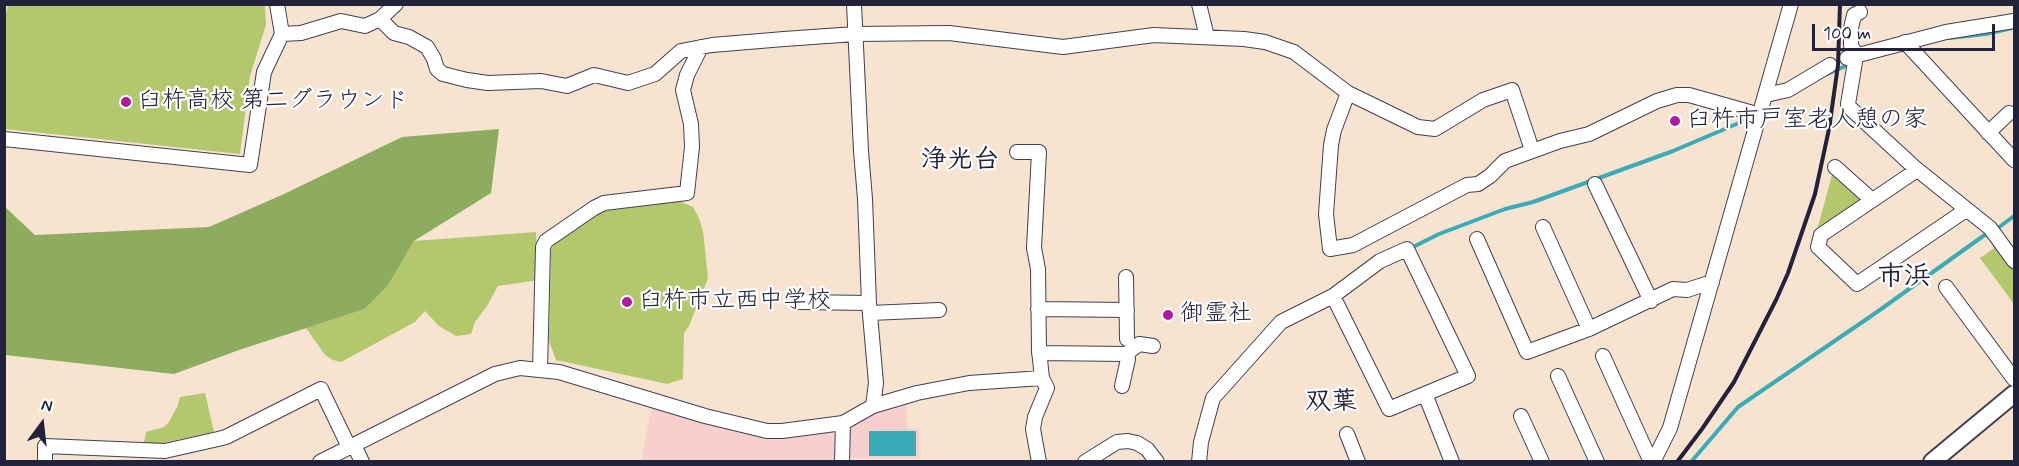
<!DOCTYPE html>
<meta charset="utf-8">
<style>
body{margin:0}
#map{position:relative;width:2019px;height:466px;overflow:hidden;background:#f7e4d0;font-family:Mynerve,sans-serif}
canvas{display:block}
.frame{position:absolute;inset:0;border:6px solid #22223b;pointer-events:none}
.north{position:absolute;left:12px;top:394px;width:60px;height:60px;-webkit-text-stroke:4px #fff;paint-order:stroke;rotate:15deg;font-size:16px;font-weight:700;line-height:24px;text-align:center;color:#22223b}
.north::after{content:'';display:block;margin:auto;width:21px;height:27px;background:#22223b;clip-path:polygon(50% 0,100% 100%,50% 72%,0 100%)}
.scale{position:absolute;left:1812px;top:24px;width:183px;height:27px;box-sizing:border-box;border:3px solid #22223b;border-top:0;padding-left:8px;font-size:18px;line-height:21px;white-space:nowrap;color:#22223b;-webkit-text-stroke:4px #fff;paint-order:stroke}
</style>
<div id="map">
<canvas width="2019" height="466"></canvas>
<div class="frame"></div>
<div class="north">N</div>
<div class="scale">100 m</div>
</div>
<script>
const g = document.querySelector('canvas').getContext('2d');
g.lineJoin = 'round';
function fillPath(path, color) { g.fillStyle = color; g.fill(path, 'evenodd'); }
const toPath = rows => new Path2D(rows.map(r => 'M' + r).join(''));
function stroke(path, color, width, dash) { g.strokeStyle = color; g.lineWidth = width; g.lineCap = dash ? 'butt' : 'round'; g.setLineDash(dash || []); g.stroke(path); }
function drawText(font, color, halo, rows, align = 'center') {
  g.font = font + ' Mynerve,"Klee One",sans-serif'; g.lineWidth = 4.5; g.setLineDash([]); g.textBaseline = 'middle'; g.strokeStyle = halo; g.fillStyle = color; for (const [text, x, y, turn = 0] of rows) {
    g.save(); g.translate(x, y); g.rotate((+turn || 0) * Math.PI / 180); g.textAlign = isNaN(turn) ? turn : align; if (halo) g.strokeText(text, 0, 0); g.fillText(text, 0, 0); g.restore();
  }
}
const built = toPath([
 [906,398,907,428,919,429,919,458,846,458,849,428,855,420],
 [652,405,747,434,777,436,832,432,836,439,839,462,641,462]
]);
const green = toPath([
 [8,5,265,5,266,25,250,76,240,154,5,129,4,22],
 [1833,172,1862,197,1861,204,1816,233],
 [679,201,693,207,699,218,703,231,708,278,689,326,684,333,683,379,667,384,556,360,549,341,551,250,554,243,594,215,605,211],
 [536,232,539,280,498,286,487,306,475,322,471,334,456,336,439,326,425,311,415,322,341,362,333,360,325,355,306,328,365,309,389,284,414,241],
 [1997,246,2014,270,2014,304,1980,258],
 [205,393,214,432,162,443,144,443,146,432,164,427,169,422,177,407,180,397]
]);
const forest = toPath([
 [499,129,491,193,414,241,389,284,365,309,239,350,174,374,5,355,5,207,35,235,209,227,284,194,402,137]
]);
const water = toPath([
 [869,431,916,431,916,456,869,456]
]);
const stream = toPath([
 [1949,38,1986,34,2012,28],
 [1825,75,1848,65],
 [1998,228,2014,216],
 [1415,246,1439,234,1505,209,1533,202,1673,151,1753,117],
 [1691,462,1738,407,1877,312,1986,234]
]);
const minor = toPath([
 [854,4,861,151,865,199,869,303,876,383,873,406],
 [1199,4,1207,37],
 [1860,12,1854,15,1851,28,1851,45,1856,56,1848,104,1850,108,1914,167,1990,228,2014,261],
 [380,19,394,33,409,37,427,47,434,59,437,69,443,74,467,80,488,83,541,81,567,86,594,75,628,83,655,74,681,51,712,45,784,39,855,34,949,33,1063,47,1154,35,1244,39,1265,42,1294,52,1348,93,1418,127,1435,129,1483,100,1512,90,1532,150],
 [282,34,301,33,341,21,365,26,380,19,396,4],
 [1905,42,2014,160],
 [1847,58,1946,32,2014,21],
 [1348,93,1334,130,1331,145,1326,214,1330,249,1353,245,1467,185,1478,184,1490,176,1505,161,1560,141,1589,134,1657,101,1677,95,1689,95,1760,115],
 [1766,95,1788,90,1830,65],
 [1988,133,2009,113],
 [4,139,250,165,264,72,282,34,277,4],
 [1017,152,1039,152,1034,248,1038,269,1039,350,1042,378,1047,388,1035,417,1033,429,1039,462],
 [1835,167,1872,200],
 [1917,170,1821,235,1818,247,1857,284,1966,210],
 [1595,184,1651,301],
 [1543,227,1589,329],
 [1477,239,1527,352,1589,329,1673,289,1687,290,1712,282],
 [1126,277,1127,339],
 [1946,287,2014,379],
 [800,302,869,303],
 [1038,309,1127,310],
 [870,313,939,310],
 [1039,353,1126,354,1128,359,1122,386],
 [1126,354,1139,344,1153,346],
 [1603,356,1651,462],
 [540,370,543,247,546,241,594,208,604,203,687,193,692,147,691,124,683,90,687,75,701,47],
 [1558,376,1597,462],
 [1425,394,1452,462],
 [1521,416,1542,462],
 [1347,434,1358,462],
 [354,445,362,462],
 [45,462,45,446,165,451,218,439,226,437,321,389,349,447],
 [320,462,495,374,520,368,559,372,705,416,767,431,782,431,843,423,873,406,917,393,969,383,1042,378],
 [842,462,843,423],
 [1085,462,1117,442,1128,441,1137,443,1147,449,1157,462],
 [1199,462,1201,442,1213,398,1281,322,1333,296,1380,261,1407,249,1468,376,1389,409,1333,296],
 [1653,462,1670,428,1791,4]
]);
const tertiary = toPath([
 [1932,462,2014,394]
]);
const rail = toPath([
 [1677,462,1702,429,1734,382,1776,300,1788,273,1815,194,1829,129,1838,65,1840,4]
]);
const markers = [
 [126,102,6,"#b5179e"],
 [1675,121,6,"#b5179e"],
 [627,302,6,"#b5179e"],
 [1168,315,6,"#b5179e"]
];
const poiNames = [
 ["臼杵高校 第二グラウンド",138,102],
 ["臼杵市戸室老人憩の家",1687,121],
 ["臼杵市立西中学校",639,302],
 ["御霊社",1180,315]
];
const neighbourhoodNames = [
 ["浄光台",960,162],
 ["双葉",1331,404]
];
const quarterNames = [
 ["市浜",1904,278]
];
fillPath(built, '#f7d0cd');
fillPath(green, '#b3c86c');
fillPath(forest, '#8eac60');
fillPath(water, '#3babb8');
stroke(stream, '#3babb8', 4);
stroke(minor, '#423f51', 16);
stroke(tertiary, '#423f51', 20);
stroke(minor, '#fff', 14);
stroke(tertiary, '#fff', 16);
stroke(rail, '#22223b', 4);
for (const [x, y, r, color] of markers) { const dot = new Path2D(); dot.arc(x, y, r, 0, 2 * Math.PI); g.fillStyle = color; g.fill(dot); stroke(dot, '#fff', 2); }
drawText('24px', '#22223b', '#fff', poiNames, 'left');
drawText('bold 26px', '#22223b', '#fff', neighbourhoodNames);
drawText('bold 27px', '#22223b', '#fff', quarterNames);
</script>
